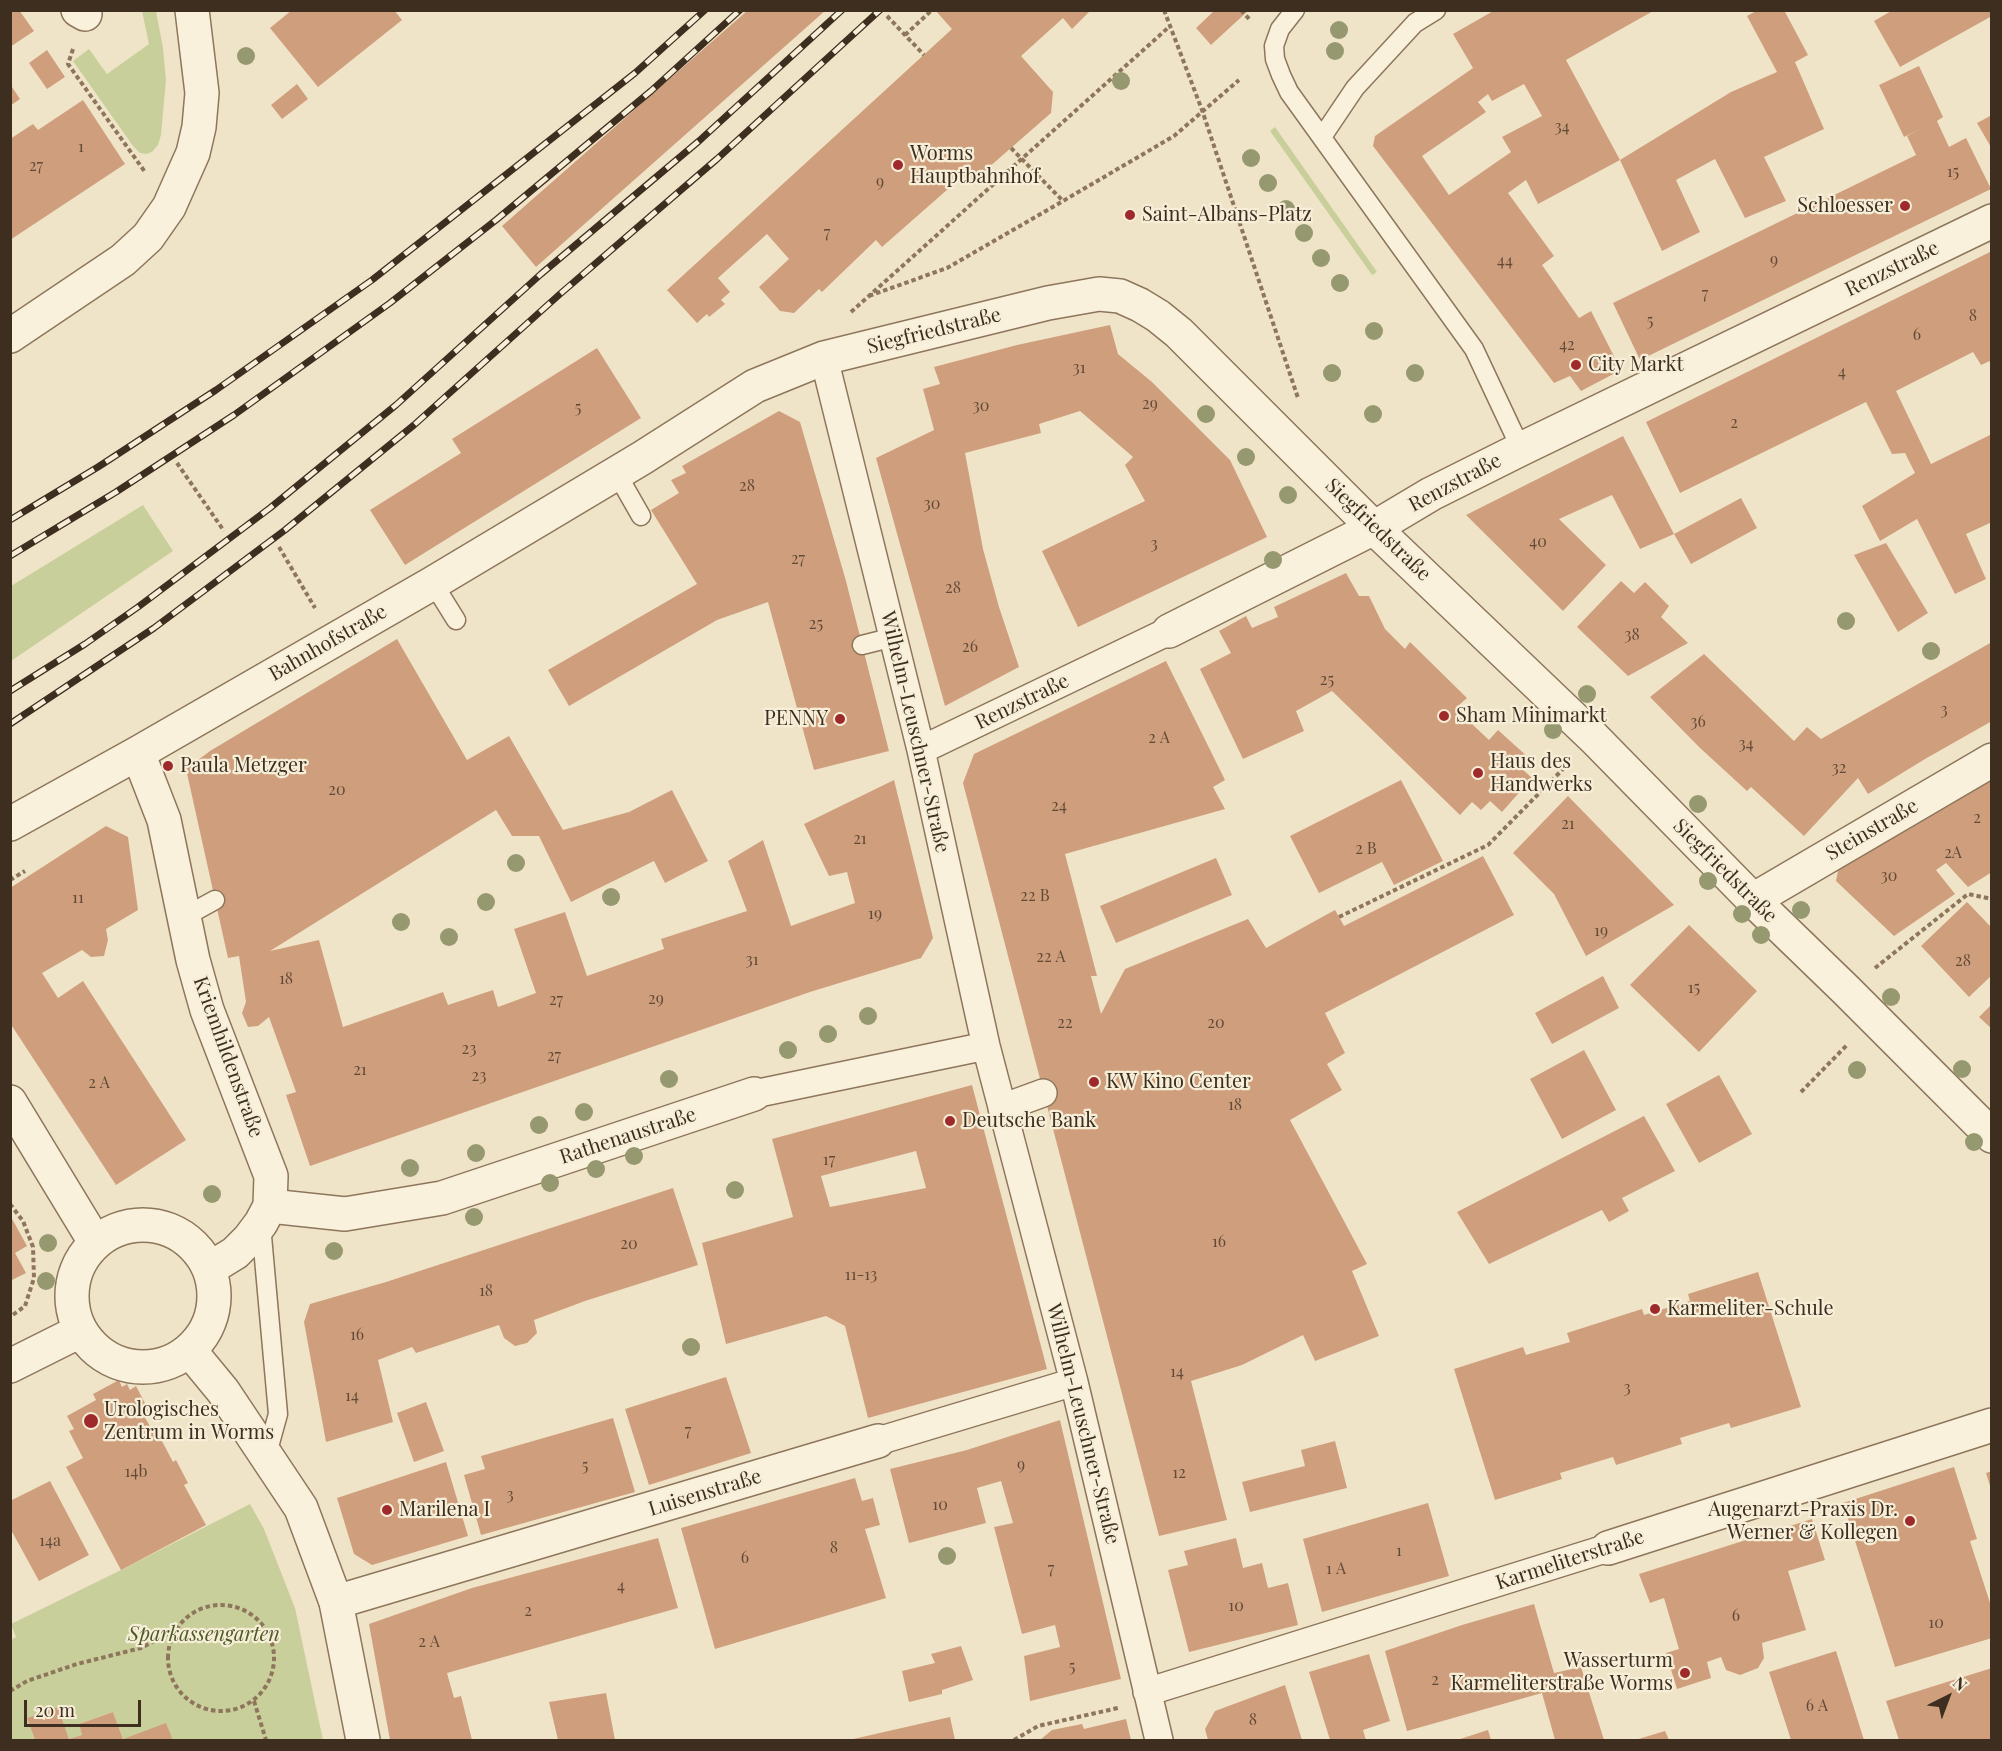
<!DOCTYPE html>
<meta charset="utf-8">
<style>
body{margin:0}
#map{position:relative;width:2002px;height:1751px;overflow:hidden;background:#f0e4c8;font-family:"Playfair Display",serif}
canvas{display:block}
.frame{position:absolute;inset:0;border:12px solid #3d2e20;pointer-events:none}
.north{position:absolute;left:1918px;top:1667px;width:60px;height:60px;-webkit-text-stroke:4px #f7eed8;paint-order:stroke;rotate:42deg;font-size:16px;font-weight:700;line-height:24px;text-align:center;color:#3d2e20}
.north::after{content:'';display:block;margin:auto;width:21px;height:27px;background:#3d2e20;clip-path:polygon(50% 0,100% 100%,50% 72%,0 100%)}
.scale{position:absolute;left:24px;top:1700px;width:117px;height:27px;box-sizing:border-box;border:3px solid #3d2e20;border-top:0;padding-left:8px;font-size:18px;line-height:21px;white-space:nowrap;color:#3d2e20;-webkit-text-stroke:4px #f7eed8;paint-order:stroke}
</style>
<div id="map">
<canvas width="2002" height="1751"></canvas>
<div class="frame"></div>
<div class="north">N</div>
<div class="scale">20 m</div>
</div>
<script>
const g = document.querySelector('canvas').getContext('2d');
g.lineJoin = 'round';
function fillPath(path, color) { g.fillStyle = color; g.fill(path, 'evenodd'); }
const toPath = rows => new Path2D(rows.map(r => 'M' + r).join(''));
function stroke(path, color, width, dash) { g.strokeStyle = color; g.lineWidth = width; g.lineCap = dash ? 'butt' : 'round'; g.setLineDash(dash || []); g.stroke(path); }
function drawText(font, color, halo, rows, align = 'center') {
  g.font = font + ' "Playfair Display",serif'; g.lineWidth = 4.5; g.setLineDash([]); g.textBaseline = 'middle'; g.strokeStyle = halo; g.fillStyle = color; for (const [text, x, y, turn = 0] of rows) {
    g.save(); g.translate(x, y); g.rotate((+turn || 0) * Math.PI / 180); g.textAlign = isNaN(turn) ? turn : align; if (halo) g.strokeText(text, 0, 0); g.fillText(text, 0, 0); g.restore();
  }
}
const green = toPath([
 [142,11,156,11,163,48,166,80,161,135,158,145,152,152,146,154,140,153,133,146,73,61,89,49,107,74,149,44],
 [1275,127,1377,272,1372,275,1270,131],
 [143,505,173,551,11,661,11,586],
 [250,1504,264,1529,295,1608,323,1740,173,1740,166,1724,123,1739,113,1712,79,1724,82,1735,69,1739,58,1707,27,1718,35,1740,11,1740,11,1640,16,1637,11,1624,121,1570]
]);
const building = toPath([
 [10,10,19,10,34,31,10,47],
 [292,10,394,10,402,20,318,87,270,28],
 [748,10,826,10,536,267,502,226],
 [935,10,1091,10,1072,29,1063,18,1021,56,1053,92,1051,113,972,182,956,182,882,247,876,240,822,292,819,289,794,313,780,311,759,287,789,259,767,234,718,278,730,292,721,300,725,304,709,317,707,314,697,323,667,290,952,29],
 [1215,10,1249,10,1211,45,1196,28],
 [1495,10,1655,10,1566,60,1620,160,1538,204,1526,180,1508,193,1554,256,1542,265,1579,318,1591,311,1621,370,1581,391,1570,376,1554,383,1373,146,1375,136,1473,68,1453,34],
 [1524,84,1542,116,1502,137,1511,152,1449,195,1422,156,1486,112,1478,102,1488,94,1492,101],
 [1758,10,1784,10,1808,55,1795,62,1824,129,1764,157,1786,201,1745,218,1715,159,1676,180,1700,232,1662,251,1620,160,1731,92,1777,72,1747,16],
 [1893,10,1991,10,1992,16,1900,67,1874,21],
 [47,50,65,77,47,89,29,63],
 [1919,66,1943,117,1937,121,1949,147,1966,138,1991,189,1640,360,1613,303,1916,155,1907,136,1920,129,1904,137,1879,85],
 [10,84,20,99,10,106],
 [297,84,308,99,282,119,271,105],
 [83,100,125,164,10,240,10,139,33,124,38,130],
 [1992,115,1992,149,1977,123],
 [1992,251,1992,360,1981,365,1973,352,1896,391,1931,464,1992,434,1992,522,1966,534,1986,579,1955,594,1917,519,1880,541,1862,506,1915,473,1905,453,1892,454,1866,402,1680,493,1646,422],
 [1110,325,1118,354,1152,382,1230,460,1267,537,1078,627,1042,551,1145,501,1125,465,1133,457,1080,411,1039,424,1041,433,965,453,983,549,999,607,1019,667,945,706,876,458,934,430,923,389,940,384,934,367,1017,345],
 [597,348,641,418,405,565,370,510,461,453,452,439],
 [779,411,800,422,846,581,889,751,814,770,768,602,717,620,569,706,548,670,697,584,651,510,679,493,671,480,686,473,682,466],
 [1623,436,1674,534,1640,549,1612,495,1559,519,1606,565,1563,611,1466,515],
 [1741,498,1757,528,1691,564,1674,534],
 [1886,543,1928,613,1898,632,1854,555],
 [1346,573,1359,596,1369,596,1385,629,1405,649,1410,642,1467,698,1458,706,1473,725,1489,740,1498,730,1529,758,1520,767,1532,778,1502,812,1490,801,1481,810,1472,802,1460,815,1332,691,1296,711,1304,731,1243,759,1200,669,1231,653,1219,631,1246,616,1252,628,1278,617,1274,607],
 [1621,581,1634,593,1645,582,1669,606,1661,617,1688,643,1628,676,1577,627],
 [397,639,467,760,509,736,563,830,629,812,672,790,708,861,665,883,654,861,571,902,539,836,512,836,496,810,270,951,319,940,343,1027,443,992,448,1005,493,990,498,1007,536,993,514,929,565,912,587,976,664,949,661,939,747,911,728,861,763,840,791,926,855,903,847,872,829,876,804,824,894,780,933,938,921,958,810,992,310,1166,286,1095,296,1092,269,1017,258,1026,248,1027,242,1013,246,1002,239,956,228,958,186,769,210,751],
 [1992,642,1992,721,1925,759,1868,794,1858,778,1804,836,1751,787,1747,791,1699,747,1650,697,1704,654,1794,741,1807,727,1821,739],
 [1166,661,1225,780,1213,787,1225,809,1065,854,1097,976,1091,976,1101,1014,1125,969,1248,919,1266,948,1335,910,1344,926,1483,856,1514,915,1325,1013,1345,1053,1327,1064,1342,1090,1290,1120,1367,1264,1352,1271,1379,1336,1315,1361,1303,1335,1242,1365,1191,1381,1227,1520,1159,1536,963,783,974,754],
 [1992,778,1992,872,1968,887,1946,863,1936,870,1955,894,1894,936,1836,881,1840,861],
 [1401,780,1443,861,1394,885,1382,862,1319,893,1290,836],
 [1568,796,1674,905,1586,956,1554,894,1513,853],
 [106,826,128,837,138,910,106,929,108,940,104,956,91,957,82,950,42,973,58,998,83,981,186,1140,116,1185,10,1023,10,888],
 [1216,858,1232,895,1116,943,1100,906],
 [1967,902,1992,928,1992,975,1969,997,1921,946],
 [1689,925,1757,991,1699,1052,1630,985],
 [1603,976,1619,1008,1552,1044,1535,1013],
 [1992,1004,1992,1029,1979,1017],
 [1584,1050,1616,1110,1562,1139,1530,1079],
 [1719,1075,1752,1134,1699,1163,1666,1104],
 [972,1085,1047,1369,868,1418,845,1326,826,1316,726,1344,702,1243,793,1217,772,1139],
 [916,1151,926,1188,830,1207,821,1176],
 [1644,1116,1675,1171,1622,1198,1629,1211,1609,1222,1602,1210,1489,1264,1457,1212],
 [673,1188,698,1265,585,1301,534,1320,537,1333,527,1343,515,1346,504,1338,499,1325,416,1353,412,1347,378,1360,393,1422,326,1442,304,1322,310,1304,386,1282],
 [10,1215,27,1246,15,1253,26,1273,10,1281],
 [1758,1272,1801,1407,1731,1428,1729,1423,1680,1438,1682,1444,1616,1465,1613,1457,1560,1473,1562,1479,1495,1500,1454,1369,1523,1347,1526,1355,1570,1342,1567,1333,1642,1309,1644,1315,1690,1301,1688,1294],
 [726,1377,751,1453,649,1485,625,1409],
 [119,1380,122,1387,127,1384,130,1390,136,1386,149,1411,143,1414,151,1428,154,1426,173,1462,176,1460,188,1483,184,1485,206,1525,121,1570,66,1467,83,1458,69,1431,74,1429,67,1416,96,1400,93,1394],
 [426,1402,444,1451,414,1462,397,1413],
 [613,1418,635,1492,481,1535,464,1475,485,1469,481,1456],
 [1060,1420,1121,1679,1030,1701,1024,1656,1060,1647,1055,1625,1022,1634,994,1527,1013,1523,1001,1481,977,1488,986,1523,909,1543,890,1469,967,1450],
 [1335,1441,1347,1488,1250,1512,1242,1482,1305,1466,1301,1450],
 [446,1462,468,1536,372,1565,354,1554,337,1498],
 [1954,1467,1977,1539,1970,1541,1992,1609,1992,1638,1895,1667,1843,1503],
 [1992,1471,1992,1489,1991,1489,1986,1473],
 [855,1478,862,1501,873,1498,880,1525,865,1529,886,1598,715,1649,681,1528],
 [50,1481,89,1555,39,1581,10,1528,10,1501],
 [1428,1503,1449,1576,1322,1612,1303,1539],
 [1812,1519,1825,1560,1788,1571,1806,1630,1762,1643,1764,1658,1758,1668,1740,1675,1726,1670,1721,1657,1707,1662,1711,1678,1677,1689,1666,1653,1679,1649,1664,1598,1650,1603,1639,1574],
 [658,1538,678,1608,447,1673,454,1698,461,1696,472,1740,390,1740,369,1624,472,1588],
 [1236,1538,1243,1568,1262,1563,1268,1588,1288,1583,1298,1625,1189,1652,1168,1570,1188,1565,1184,1551],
 [1534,1604,1554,1673,1581,1667,1604,1740,1555,1740,1542,1693,1407,1731,1385,1651,1462,1625],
 [961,1646,973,1680,942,1690,942,1694,909,1702,902,1671,935,1663,931,1654],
 [1836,1651,1864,1740,1791,1740,1769,1672],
 [1369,1654,1390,1721,1363,1730,1366,1740,1330,1740,1309,1672],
 [1992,1668,1992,1740,1899,1740,1886,1701],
 [1285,1685,1302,1740,1208,1740,1205,1729,1215,1711],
 [606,1693,615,1740,558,1740,549,1702],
 [58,1707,69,1739,82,1735,79,1724,113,1712,123,1739,166,1723,173,1740,35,1740,27,1718],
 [950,1717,955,1740,849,1740],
 [1126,1719,1131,1740,1040,1740,1052,1730,1082,1724,1084,1729],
 [1488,1730,1491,1740,1457,1740],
 [1665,1731,1669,1740,1635,1740]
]);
const path = toPath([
 [1164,10,1202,110,1298,398],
 [1241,10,1251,21],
 [887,16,924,55],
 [905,35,932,10],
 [73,49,68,64,145,172],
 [1011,148,1063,201],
 [869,296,947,268,1063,201,1174,136,1239,80],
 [851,312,1170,26],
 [177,463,224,531],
 [279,547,315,608],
 [10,880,25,871],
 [1339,917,1488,845,1569,763],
 [1875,968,1968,894,1992,899],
 [1801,1092,1848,1044],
 [10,1204,23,1221,33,1247,34,1278,25,1306,10,1317],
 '168 1658a53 53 0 1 1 106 0a53 53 0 1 1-106 0Z',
 [10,1691,27,1681,77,1664,141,1648,175,1630],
 [254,1701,266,1740],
 [1014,1740,1038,1726,1118,1708]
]);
const service = toPath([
 [1295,10,1280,29,1274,46,1275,59,1281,75,1289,92,1474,349,1521,449],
 [1322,137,1355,88,1415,23,1436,10],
 [617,474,641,516],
 [433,583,456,620],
 [862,645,894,637],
 [184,917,215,900],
 [261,1225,278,1414,267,1454]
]);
const pedestrian = toPath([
 [824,358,921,750,986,1046,1074,1382,1159,1740],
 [921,750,1169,631],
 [754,1094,986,1046],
 [1002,1108,1043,1093],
 [878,1441,1074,1382],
 [1147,1692,1608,1548]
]);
const minor = toPath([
 [78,10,85,14],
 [1169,631,1374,528],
 [1753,900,1992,760],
 [270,1206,345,1214,442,1198,754,1094],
 [10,1366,80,1331],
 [1608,1548,1992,1425],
 [336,1602,878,1441]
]);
const tertiary = toPath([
 [10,336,123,260,148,237,169,207,193,153,199,127,202,93,192,10],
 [1374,528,1431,494,1521,449,1992,221],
 [138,753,164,820,193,960,207,1010,271,1176,270,1206,261,1223,249,1239,235,1253,209,1269],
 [10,824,138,753,433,583,642,458,755,386,824,358,1048,303,1099,294,1120,296,1140,305,1158,316,1179,333,1374,528,1594,738,1753,900,1846,990,1992,1136],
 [10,1102,95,1242],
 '72 1296a71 71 0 1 1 142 0a71 71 0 1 1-142 0Z',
 [190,1351,223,1391,301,1508,336,1602,363,1740]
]);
const rail = toPath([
 [10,520,98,467,216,390,372,280,635,73,705,10],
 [10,556,116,492,234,415,390,303,496,220,651,91,740,10],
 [10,691,85,644,138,607,270,508,396,405,541,274,699,141,842,10],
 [10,724,154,628,285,530,414,425,560,294,717,159,880,10]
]);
const trees = [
 [1339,30],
 [1335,51],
 [246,56],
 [1121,81],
 [1251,158],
 [1268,183],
 [1286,209],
 [1304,233],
 [1321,258],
 [1340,283],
 [1374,331],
 [1332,373],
 [1415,373],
 [1206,414],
 [1373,414],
 [1246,457],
 [1288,495],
 [1273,560],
 [1846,621],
 [1931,651],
 [1587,694],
 [1553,730],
 [1698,804],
 [516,863],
 [1708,881],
 [611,897],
 [486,902],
 [1801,910],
 [1742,914],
 [401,922],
 [1761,935],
 [449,937],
 [1891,997],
 [868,1016],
 [828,1034],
 [788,1050],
 [1962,1069],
 [1857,1070],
 [669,1079],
 [584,1112],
 [539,1125],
 [1974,1142],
 [476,1153],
 [634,1156],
 [410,1168],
 [596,1169],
 [550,1183],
 [735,1190],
 [212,1194],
 [474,1217],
 [48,1243],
 [334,1251],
 [46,1281],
 [691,1347],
 [947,1556]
];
const markers = [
 [898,165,6,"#9e2a2b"],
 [1905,206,6,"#9e2a2b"],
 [1130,215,6,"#9e2a2b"],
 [1576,365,6,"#9e2a2b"],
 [1444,716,6,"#9e2a2b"],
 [840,719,6,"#9e2a2b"],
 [168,766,6,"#9e2a2b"],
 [1478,773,6,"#9e2a2b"],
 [1094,1082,6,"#9e2a2b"],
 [950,1121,6,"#9e2a2b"],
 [1655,1309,6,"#9e2a2b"],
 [91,1421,8,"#9e2a2b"],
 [387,1510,6,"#9e2a2b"],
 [1910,1521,6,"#9e2a2b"],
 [1685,1673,6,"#9e2a2b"]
];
const numberNames = [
 ["34",1562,127],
 ["1",81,147],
 ["27",36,166],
 ["15",1953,172],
 ["9",880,182],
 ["7",827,233],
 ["9",1774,260],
 ["44",1505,261],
 ["7",1705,294],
 ["8",1973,316],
 ["5",1650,321],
 ["6",1917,335],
 ["42",1567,345],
 ["31",1079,368],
 ["4",1842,372],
 ["29",1150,404],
 ["30",981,406],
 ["5",578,408],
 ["2",1734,423],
 ["28",747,486],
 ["30",932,504],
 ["40",1538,542],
 ["3",1154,544],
 ["27",798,559],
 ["28",953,588],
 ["25",816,624],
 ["38",1632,635],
 ["26",970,647],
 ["25",1327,680],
 ["3",1944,710],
 ["36",1698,722],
 ["2 A",1159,738],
 ["34",1746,744],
 ["32",1839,768],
 ["20",337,790],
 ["24",1059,806],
 ["2",1977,818],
 ["21",1568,824],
 ["21",860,839],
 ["2 B",1366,849],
 ["2A",1953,853],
 ["30",1889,876],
 ["22 B",1035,896],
 ["11",78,898],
 ["19",875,914],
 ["19",1601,931],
 ["22 A",1051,957],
 ["31",752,960],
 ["28",1963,961],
 ["18",286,979],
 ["15",1694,988],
 ["29",656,999],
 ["27",556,1000],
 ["22",1065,1023],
 ["20",1216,1023],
 ["23",469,1049],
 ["27",554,1056],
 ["21",360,1070],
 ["23",479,1076],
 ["2 A",99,1083],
 ["18",1235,1105],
 ["17",829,1160],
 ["16",1219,1242],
 ["20",629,1244],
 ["11-13",861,1275],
 ["18",486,1291],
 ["16",357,1335],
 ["14",1177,1372],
 ["3",1627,1388],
 ["14",352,1396],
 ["7",688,1431],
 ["9",1021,1465],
 ["5",585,1466],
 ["14b",136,1472],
 ["12",1179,1473],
 ["3",510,1495],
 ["10",940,1505],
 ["14a",50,1541],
 ["8",834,1548],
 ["1",1399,1551],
 ["6",745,1558],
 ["7",1051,1569],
 ["1 A",1336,1569],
 ["4",621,1586],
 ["10",1236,1606],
 ["2",528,1611],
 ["6",1736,1616],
 ["10",1936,1623],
 ["2 A",429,1642],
 ["5",1072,1667],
 ["2",1435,1680],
 ["6 A",1817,1706],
 ["8",1253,1720]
];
const poiNames = [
 ["Worms",910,154],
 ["Hauptbahnhof",910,177],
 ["Schloesser",1893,206,"right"],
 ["Saint-Albans-Platz",1142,215],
 ["City Markt",1588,365],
 ["Sham Minimarkt",1456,716],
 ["PENNY",828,719,"right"],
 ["Haus des",1490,762],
 ["Handwerks",1490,785],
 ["Paula Metzger",180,766],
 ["KW Kino Center",1106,1082],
 ["Deutsche Bank",962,1121],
 ["Karmeliter-Schule",1667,1309],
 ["Urologisches",104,1410],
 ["Zentrum in Worms",104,1433],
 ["Marilena I",399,1510],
 ["Augenarzt-Praxis Dr.",1898,1510,"right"],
 ["Werner & Kollegen",1898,1533,"right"],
 ["Wasserturm",1673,1661,"right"],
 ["Karmeliterstraße Worms",1673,1684,"right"]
];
const streetNames = [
 ["Renzstraße",1892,269,-26],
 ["Siegfriedstraße",934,331,-14],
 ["Renzstraße",1455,483,-28],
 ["Siegfriedstraße",1378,530,44],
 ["Bahnhofstraße",328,643,-30],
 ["Renzstraße",1022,702,-26],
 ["Wilhelm-Leuschner-Straße",915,732,77],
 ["Steinstraße",1872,830,-30],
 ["Siegfriedstraße",1725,871,45],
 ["Kriemhildenstraße",228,1057,70],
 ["Rathenaustraße",628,1136,-18],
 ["Wilhelm-Leuschner-Straße",1083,1424,76],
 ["Luisenstraße",705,1493,-17],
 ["Karmeliterstraße",1570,1560,-18]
];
const parkNames = [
 ["Sparkassengarten",204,1635]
];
fillPath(green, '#c9cf9b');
fillPath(building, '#cf9f7d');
stroke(service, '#8d765c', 21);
stroke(pedestrian, '#8d765c', 30);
stroke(minor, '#8d765c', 36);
stroke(tertiary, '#8d765c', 36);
stroke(path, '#8d765c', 4, [4.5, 3]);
stroke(service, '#faf1dc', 18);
stroke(pedestrian, '#faf1dc', 27);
stroke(minor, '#faf1dc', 33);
stroke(tertiary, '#faf1dc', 33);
stroke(rail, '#3d2e20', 7);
stroke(rail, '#f7eed8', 4.5, [14]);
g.fillStyle = '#96986f';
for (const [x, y] of trees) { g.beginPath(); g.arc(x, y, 9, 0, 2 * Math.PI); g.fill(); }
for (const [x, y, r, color] of markers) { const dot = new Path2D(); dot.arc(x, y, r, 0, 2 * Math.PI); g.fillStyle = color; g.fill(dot); stroke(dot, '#f7eed8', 2); }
drawText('16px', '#624a37', null, numberNames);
drawText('20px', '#3d2e20', '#f7eed8', poiNames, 'left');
drawText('20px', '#3d2e20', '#f7eed8', streetNames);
drawText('italic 20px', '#4d5a26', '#f7eed8', parkNames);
</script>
